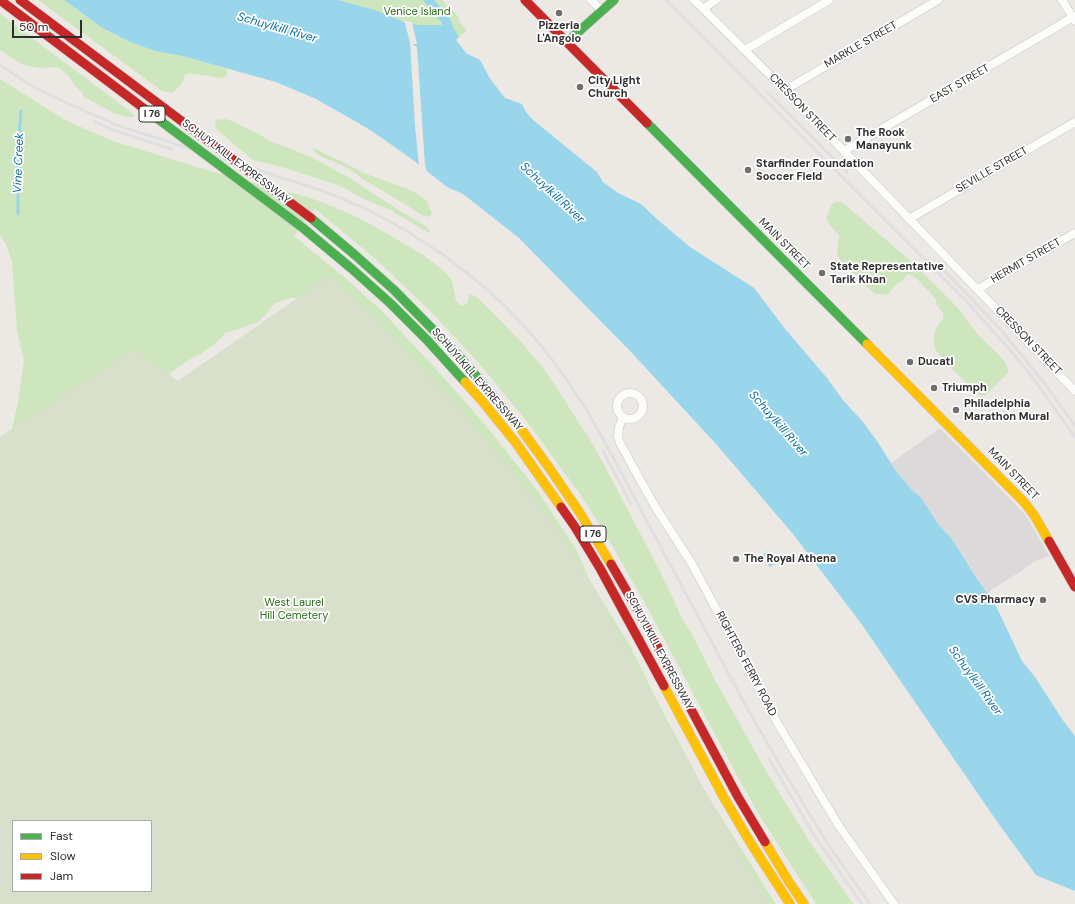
<!DOCTYPE html>
<style>
body{margin:0}
#map{position:relative;width:1075px;height:904px;overflow:hidden;background:#ece8e4;font-family:"DM Sans",sans-serif}
canvas{display:block}
.legend{position:absolute;left:12px;top:820px;width:140px;height:72px;box-sizing:border-box;background:#fff;border:1px solid #ababab;margin:0;padding:5px 7px;list-style:none;font-size:12px;color:#2e2e2e}
.legend li{display:flex;align-items:center;gap:8px;height:20px}
.legend b{width:20px;border:1px solid #ababab}
.scale{position:absolute;left:12px;top:20px;width:70px;height:18px;box-sizing:border-box;border:2px solid #2e2e2e;border-top:0;padding-left:5px;font-size:12px;line-height:14px;white-space:nowrap;color:#2e2e2e;-webkit-text-stroke:3px #fff;paint-order:stroke}
</style>
<div id="map">
<canvas width="1075" height="904"></canvas>
<ul class="legend">
<li><b style="height:5px;background:#4caf50"></b>Fast</li>
<li><b style="height:5px;background:#ffc107"></b>Slow</li>
<li><b style="height:5px;background:#c62828"></b>Jam</li>
</ul>
<div class="scale">50 m</div>
</div>
<script>
const g = document.querySelector('canvas').getContext('2d');
g.lineJoin = 'round';
function fillPath(path, color) { g.fillStyle = color; g.fill(path, 'evenodd'); }
const toPath = rows => new Path2D(rows.map(r => 'M' + r).join(''));
function stroke(path, color, width, dash) { g.strokeStyle = color; g.lineWidth = width; g.lineCap = dash ? 'butt' : 'round'; g.setLineDash(dash || []); g.stroke(path); }
function drawText(font, color, halo, rows, align = 'center') {
  g.font = font + ' "DM Sans",sans-serif'; g.lineWidth = 3.5; g.setLineDash([]); g.textBaseline = 'middle'; g.strokeStyle = halo; g.fillStyle = color; for (const [text, x, y, turn = 0] of rows) {
    g.save(); g.translate(x, y); g.rotate((+turn || 0) * Math.PI / 180); g.textAlign = isNaN(turn) ? turn : align; if (halo) g.strokeText(text, 0, 0); g.fillText(text, 0, 0); g.restore();
  }
}
const industrial = toPath([
 [940,428,1021,510,1028,519,1049,556,1035,561,1021,571,987,593,952,539,938,524,922,499,911,489,891,463]
]);
const green = toPath([
 [38,0,64,0,101,27,130,42,155,51,182,56,227,69,227,75,223,78,188,73,185,75,183,82,179,87,172,93,162,91],
 [338,0,442,0,458,16,460,22,467,30,459,37,447,26,418,25,404,22,375,10],
 [0,14,131,112,135,116,134,117,127,117,116,114,91,101,84,97,82,92,75,86,69,76,61,69,58,67,51,67,42,68,29,66,22,64,0,50],
 [0,79,67,121,113,141,210,171,304,196,322,202,355,216,379,229,422,254,443,270,452,280,456,301,460,305,464,306,468,301,469,294,471,294,478,298,498,318,523,344,545,370,594,446,661,573,680,614,696,642,714,678,766,771,808,839,853,904,816,904,811,896,761,818,740,781,647,607,605,533,580,494,528,423,478,362,431,312,379,262,318,211,314,209,294,236,345,278,380,309,436,369,482,421,537,490,577,551,589,579,630,646,653,693,706,793,776,904,735,904,304,298,292,298,282,300,274,304,266,314,258,322,226,333,218,341,201,354,187,361,158,382,0,464,11,432,18,403,24,361,17,331,12,262,6,244,0,235],
 [225,119,232,121,257,133,272,142,289,148,315,159,348,177,400,211,426,226,429,229,430,232,428,233,425,231,392,211,364,199,340,186,282,167,253,160,222,134,215,127,215,124,216,120],
 [313,148,316,149,369,175,408,189,418,194,426,200,431,211,432,214,429,217,421,215,405,204,362,179,360,176,339,164,320,156,313,150],
 [835,202,839,202,843,203,849,208,914,264,958,308,968,322,980,337,998,354,1005,362,1008,369,1008,373,986,395,979,395,944,361,936,350,934,344,934,335,937,326,943,319,943,313,936,304,936,299,918,280,911,275,907,275,903,280,895,286,888,294,883,295,880,294,875,294,867,287,855,274,850,272,842,264,837,253,839,235,829,224,826,218,832,204]
]);
const cemetery = toPath([
 [329,276,374,318,420,366,464,414,507,464,532,496,561,535,595,590,674,736,750,871,770,904,0,904,0,438,1,436,134,349,178,381],
 [13,821,151,821,151,891,13,891]
]);
const water = toPath([
 [64,0,338,0,375,10,404,22,418,25,442,25,442,23,423,0,434,0,449,16,453,27,459,37,456,40,466,53,480,60,491,80,505,98,522,104,526,112,533,120,597,172,603,182,618,193,641,204,658,220,690,247,754,288,786,330,827,378,843,400,863,422,877,441,894,468,911,489,922,499,938,524,952,539,974,574,996,606,1022,661,1035,677,1062,719,1075,736,1075,904,1057,904,998,823,860,622,793,534,716,444,631,352,519,238,463,194,447,187,413,160,389,143,367,128,316,99,276,82,182,56,155,51,130,42,101,27],
 [768,551,776,562,770,567,762,555]
]);
const pier = toPath([
 [404,20,412,22,416,40,417,44,412,44,417,47,424,150,425,165,428,175,419,167,419,166,415,126,411,59,410,42],
 [1033,874,1075,891,1075,904,1054,904]
]);
const stream = toPath([
 [18,214,18,148,21,111]
]);
const street = toPath([
 [591,0,602,11],
 [694,0,785,90,1031,345,1075,391],
 [1062,0,1075,21],
 [703,9,716,0],
 [745,50,829,0],
 [785,90,938,0],
 [844,151,1075,16],
 [909,219,1075,122],
 [978,289,1075,233],
 '617 406a13 13 0 1 1 26 0a13 13 0 1 1-26 0Z',
 [623,417,619,427,618,437,620,443,638,476,656,508,692,564,778,724,825,803,839,826,894,904]
]);
const fast = toPath([
 [567,42,614,0],
 [647,123,867,344],
 [311,218,355,255,394,290,458,355,512,418],
 [303,228,352,269,390,303,427,340,465,382]
]);
const slow = toPath([
 [867,344,1024,502,1034,515,1049,541],
 [465,382,483,402,516,443,561,507],
 [512,418,521,429,550,469,580,513,611,564],
 [664,686,723,796,750,842,790,904],
 [765,842,789,882,804,904]
]);
const jam = toPath([
 [525,0,647,123],
 [561,507,575,527,601,570,664,686],
 [1049,541,1075,587],
 [611,564,640,614,738,797,765,842]
]);
const rail = toPath([
 [666,0,968,303,1010,350,1033,378,1075,437],
 [0,65,35,88,78,108,119,126,302,184,326,192,368,210,405,230,445,256,477,281,506,307,533,336,557,366,587,410,617,465,747,708,777,760,827,843,870,904],
 [768,93,847,172],
 [95,122,116,131,172,149],
 [937,263,1002,331,1045,384,1075,426],
 [603,451,631,504],
 [769,759,814,835,862,904]
]);
const fastBridge = toPath([
 [146,110,303,228]
]);
const jamBridge = toPath([
 [0,0,146,110],
 [20,0,311,218]
]);
const markers = [
 [559,13,4,"#706f6e"],
 [580,87,4,"#706f6e"],
 [848,139,4,"#706f6e"],
 [748,170,4,"#706f6e"],
 [822,273,4,"#706f6e"],
 [910,362,4,"#706f6e"],
 [934,388,4,"#706f6e"],
 [956,410,4,"#706f6e"],
 [736,559,4,"#706f6e"],
 [1043,600,4,"#706f6e"]
];
const shields = [
 [152,114,26],
 [593,534,26]
];
const shieldNames = [
 ["I 76",152,114],
 ["I 76",593,534]
];
const parkNames = [
 ["Venice Island",417,12],
 ["West Laurel",294,603],
 ["Hill Cemetery",294,616]
];
const poiNames = [
 ["Pizzeria",559,26,"center"],
 ["L'Angolo",559,39,"center"],
 ["City Light",588,81],
 ["Church",588,94],
 ["The Rook",856,133],
 ["Manayunk",856,146],
 ["Starfinder Foundation",756,164],
 ["Soccer Field",756,177],
 ["State Representative",830,267],
 ["Tarik Khan",830,280],
 ["Ducati",918,362],
 ["Triumph",942,388],
 ["Philadelphia",964,404],
 ["Marathon Mural",964,417],
 ["The Royal Athena",744,559],
 ["CVS Pharmacy",1035,600,"right"]
];
const streetNames = [
 ["MARKLE STREET",861,45,-30],
 ["EAST STREET",960,84,-30],
 ["CRESSON STREET",802,108,46],
 ["SCHUYLKILL EXPRESSWAY",236,162,37],
 ["SEVILLE STREET",992,170,-30],
 ["MAIN STREET",784,244,45],
 ["HERMIT STREET",1026,261,-30],
 ["CRESSON STREET",1028,341,46],
 ["SCHUYLKILL EXPRESSWAY",477,380,49],
 ["MAIN STREET",1013,474,46],
 ["SCHUYLKILL EXPRESSWAY",659,651,62],
 ["RIGHTERS FERRY ROAD",746,664,62]
];
const waterNames = [
 ["Schuylkill River",277,28,16],
 ["Vine Creek",19,163,-88],
 ["Schuylkill River",552,193,43],
 ["Schuylkill River",778,424,49],
 ["Schuylkill River",975,681,54]
];
fillPath(industrial, '#dcd9db');
fillPath(green, '#cee6be');
fillPath(cemetery, '#d8e0cc');
fillPath(water, '#99d6ec');
fillPath(pier, '#ece8e4');
stroke(stream, '#99d6ec', 3);
stroke(street, '#c5c4c5', 9);
stroke(fast, '#c5c4c5', 10);
stroke(slow, '#c5c4c5', 10);
stroke(jam, '#c5c4c5', 10);
stroke(street, '#fcfcfb', 8);
stroke(fast, '#4caf50', 9);
stroke(slow, '#ffc107', 9);
stroke(jam, '#c62828', 9);
stroke(rail, '#dfdfe1', 3);
stroke(fastBridge, '#c6c5c4', 10, []);
stroke(jamBridge, '#c6c5c4', 10, []);
stroke(fastBridge, '#4caf50', 9);
stroke(jamBridge, '#c62828', 9);
for (const [x, y, r, color] of markers) { const dot = new Path2D(); dot.arc(x, y, r, 0, 2 * Math.PI); g.fillStyle = color; g.fill(dot); stroke(dot, '#fff', 1.5); }
for (const [x, y, w] of shields) { const box = new Path2D(); box.roundRect(x - w / 2, y - 8, w, 16, 3); g.fillStyle = '#fff'; g.fill(box); stroke(box, '#2e2e2e', 1); }
drawText('bold 10px', '#2e2e2e', null, shieldNames);
drawText('11px', '#2c6e1b', '#fff', parkNames);
drawText('bold 11px', '#2e2e2e', '#fff', poiNames, 'left');
drawText('11px', '#2e2e2e', '#fff', streetNames);
drawText('italic 12px', '#0d6fa3', '#fff', waterNames);
</script>
